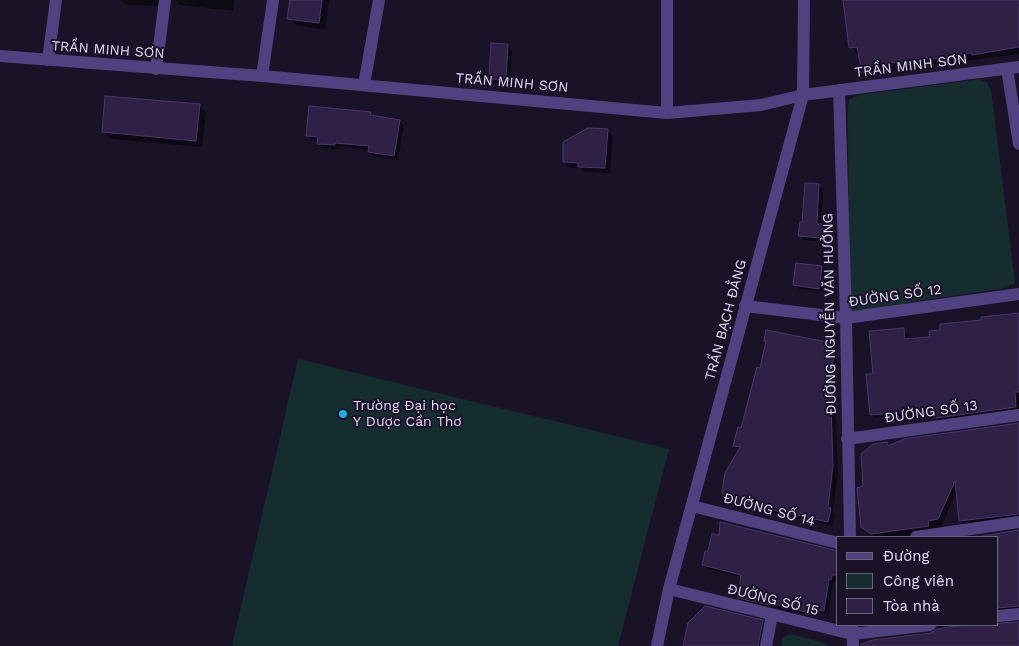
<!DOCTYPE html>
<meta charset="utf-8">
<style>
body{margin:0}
#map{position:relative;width:1019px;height:646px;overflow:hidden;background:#1a1327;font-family:"Work Sans",sans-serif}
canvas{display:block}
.legend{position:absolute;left:836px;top:536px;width:162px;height:90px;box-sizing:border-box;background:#1a1327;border:1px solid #6b637c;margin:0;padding:6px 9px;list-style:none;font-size:15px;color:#e5dcfb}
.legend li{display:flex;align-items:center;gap:10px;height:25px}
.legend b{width:25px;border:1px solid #6b637c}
</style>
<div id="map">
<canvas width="1019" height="646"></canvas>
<ul class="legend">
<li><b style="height:6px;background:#504281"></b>Đường</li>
<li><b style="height:14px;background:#162d30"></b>Công viên</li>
<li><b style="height:14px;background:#2f2146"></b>Tòa nhà</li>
</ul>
</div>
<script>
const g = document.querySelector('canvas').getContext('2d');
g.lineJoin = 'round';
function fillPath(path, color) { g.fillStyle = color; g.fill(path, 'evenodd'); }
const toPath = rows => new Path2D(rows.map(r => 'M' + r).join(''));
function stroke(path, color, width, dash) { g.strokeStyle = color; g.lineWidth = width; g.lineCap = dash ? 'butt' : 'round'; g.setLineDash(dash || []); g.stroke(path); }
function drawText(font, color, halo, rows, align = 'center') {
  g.font = font + ' "Work Sans",sans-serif'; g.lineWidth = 4; g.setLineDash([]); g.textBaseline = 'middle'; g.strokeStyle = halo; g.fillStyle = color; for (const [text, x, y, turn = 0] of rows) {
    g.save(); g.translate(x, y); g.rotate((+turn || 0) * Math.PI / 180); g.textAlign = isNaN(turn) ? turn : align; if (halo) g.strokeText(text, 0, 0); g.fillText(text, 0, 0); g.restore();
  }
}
const green = toPath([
 [980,79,987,83,991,90,1015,283,1006,288,930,299,861,311,857,313,849,308,848,107,849,100,860,95],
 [298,359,669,449,618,646,232,646],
 [790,634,827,644,828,646,781,646,783,638]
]);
const shadow = toPath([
 [121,0,167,0,163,6,126,5],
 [176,0,234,0,233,11,180,5],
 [291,0,329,0,325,30,296,25,289,18],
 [845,0,1019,0,1019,54,935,65,933,63,869,74,863,67,860,53,857,54,851,47],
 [508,45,512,50,510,84,494,83,490,78],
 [199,106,206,112,202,147,111,139,104,132],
 [370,113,374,117,399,121,404,125,398,160,373,156,369,150,339,146,339,149,323,148,318,143,319,141,312,140,307,136],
 [607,130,613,136,610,173,585,172,581,168,570,168,564,162],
 [819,186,823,190,821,225,827,230,825,242,804,240,800,235],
 [821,268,826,272,823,292,799,289,795,285],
 [1019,313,1019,411,941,422,937,418,936,414,875,418,871,414,874,375,903,329,908,334,908,340,931,338,983,321,983,318],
 [765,341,831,344,836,349,834,360,838,363,834,379,838,471,833,512,835,514,832,526,733,504,728,499,739,450,735,446,742,430,761,369,767,343],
 [1019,424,1019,518,964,525,960,520,957,489,940,530,913,537,876,537,867,531,865,486,887,443,890,447],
 [1019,531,1019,610,998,613,998,537,979,537],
 [720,537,838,552,838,578,836,578,835,583,833,582,828,614,814,612,813,616,743,601,739,597,742,577,707,569,703,565,709,552],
 [689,621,762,622,767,627,763,646,683,646],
 [1019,623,1019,646,867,646,932,634,939,628,938,625,997,625]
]);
const building = toPath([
 [290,0,322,0,319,23,287,19,290,0],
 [843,0,1019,0,1019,47,972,55,972,53,953,55,928,60,927,57,861,68,857,47,849,48,843,0],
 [491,43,508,44,506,80,489,79,491,43],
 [105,96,200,104,196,141,102,132,105,96],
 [309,106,371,112,370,115,400,120,394,156,368,152,369,146,335,143,335,145,317,144,318,137,306,136,309,106],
 [588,128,608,129,605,168,578,167,578,163,563,162,563,142,588,128],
 [805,183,819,184,817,224,823,224,821,238,798,236,800,222,802,222,805,183],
 [796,263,822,266,819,289,793,285,796,263],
 [1019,313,1019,392,1015,392,1016,407,936,418,934,410,870,415,866,374,873,374,869,331,904,328,905,339,930,337,929,331,940,330,940,324,981,320,981,317,1019,313],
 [766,330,832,343,830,356,834,357,830,374,833,465,828,507,831,508,828,522,727,500,722,492,725,473,740,447,733,446,738,427,741,428,757,367,760,368,766,341,764,341,766,330],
 [1019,423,1019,514,959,521,955,481,938,519,928,521,929,526,871,534,861,527,857,488,863,486,861,454,873,444,887,442,888,446,904,439,1019,423],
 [720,522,838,551,838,575,832,575,831,580,829,579,824,611,810,608,809,613,775,604,774,605,769,603,769,605,738,598,741,575,702,565,705,551,708,551,712,533,719,536,720,522],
 [1019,530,1019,606,998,608,998,537,977,537,1019,530],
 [705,606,763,620,758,646,683,646,688,623,705,606],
 [1019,622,1019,646,861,646,861,644,873,640,931,633,937,629,956,626,1019,622]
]);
const minor = toPath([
 [0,56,262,76,667,113,761,105,803,95,1019,67],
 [48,60,56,0],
 [156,69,165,0],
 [1007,69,1019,144],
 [262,76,273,0],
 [364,85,379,0],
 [839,90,846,318,850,537],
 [667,113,667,0],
 [745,306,846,318,1019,294],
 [847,439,1019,415],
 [692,506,838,543],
 [916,537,1019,522],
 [669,589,852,634,930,625],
 [998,616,1019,614],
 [852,625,853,646],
 [657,646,669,589,803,95,804,0],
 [766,646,772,615]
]);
const markers = [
 [343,414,5,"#1cb0e8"]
];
const streetNames = [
 ["TRẦN MINH SƠN",108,50,4],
 ["TRẦN MINH SƠN",911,66,-7],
 ["TRẦN MINH SƠN",512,83,5],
 ["ĐƯỜNG SỐ 12",895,296,-8],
 ["ĐƯỜNG NGUYỄN VĂN HƯỞNG",830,314,-91],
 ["TRẦN BẠCH ĐẰNG",726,320,-75],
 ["ĐƯỜNG SỐ 13",931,412,-8],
 ["ĐƯỜNG SỐ 14",769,510,15],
 ["ĐƯỜNG SỐ 15",773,600,14]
];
const poiNames = [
 ["Trường Đại học",353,406],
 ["Y Dược Cần Thơ",353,422]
];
fillPath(green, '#162d30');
fillPath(shadow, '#0007');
fillPath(building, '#2f2146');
stroke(building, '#4b3570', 1);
stroke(minor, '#504281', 12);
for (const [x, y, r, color] of markers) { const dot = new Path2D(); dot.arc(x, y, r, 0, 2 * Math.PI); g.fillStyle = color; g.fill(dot); stroke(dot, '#1a1327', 2); }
drawText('14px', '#e5dcfb', '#1a1327', streetNames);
drawText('14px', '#e5dcfb', '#1a1327', poiNames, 'left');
</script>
